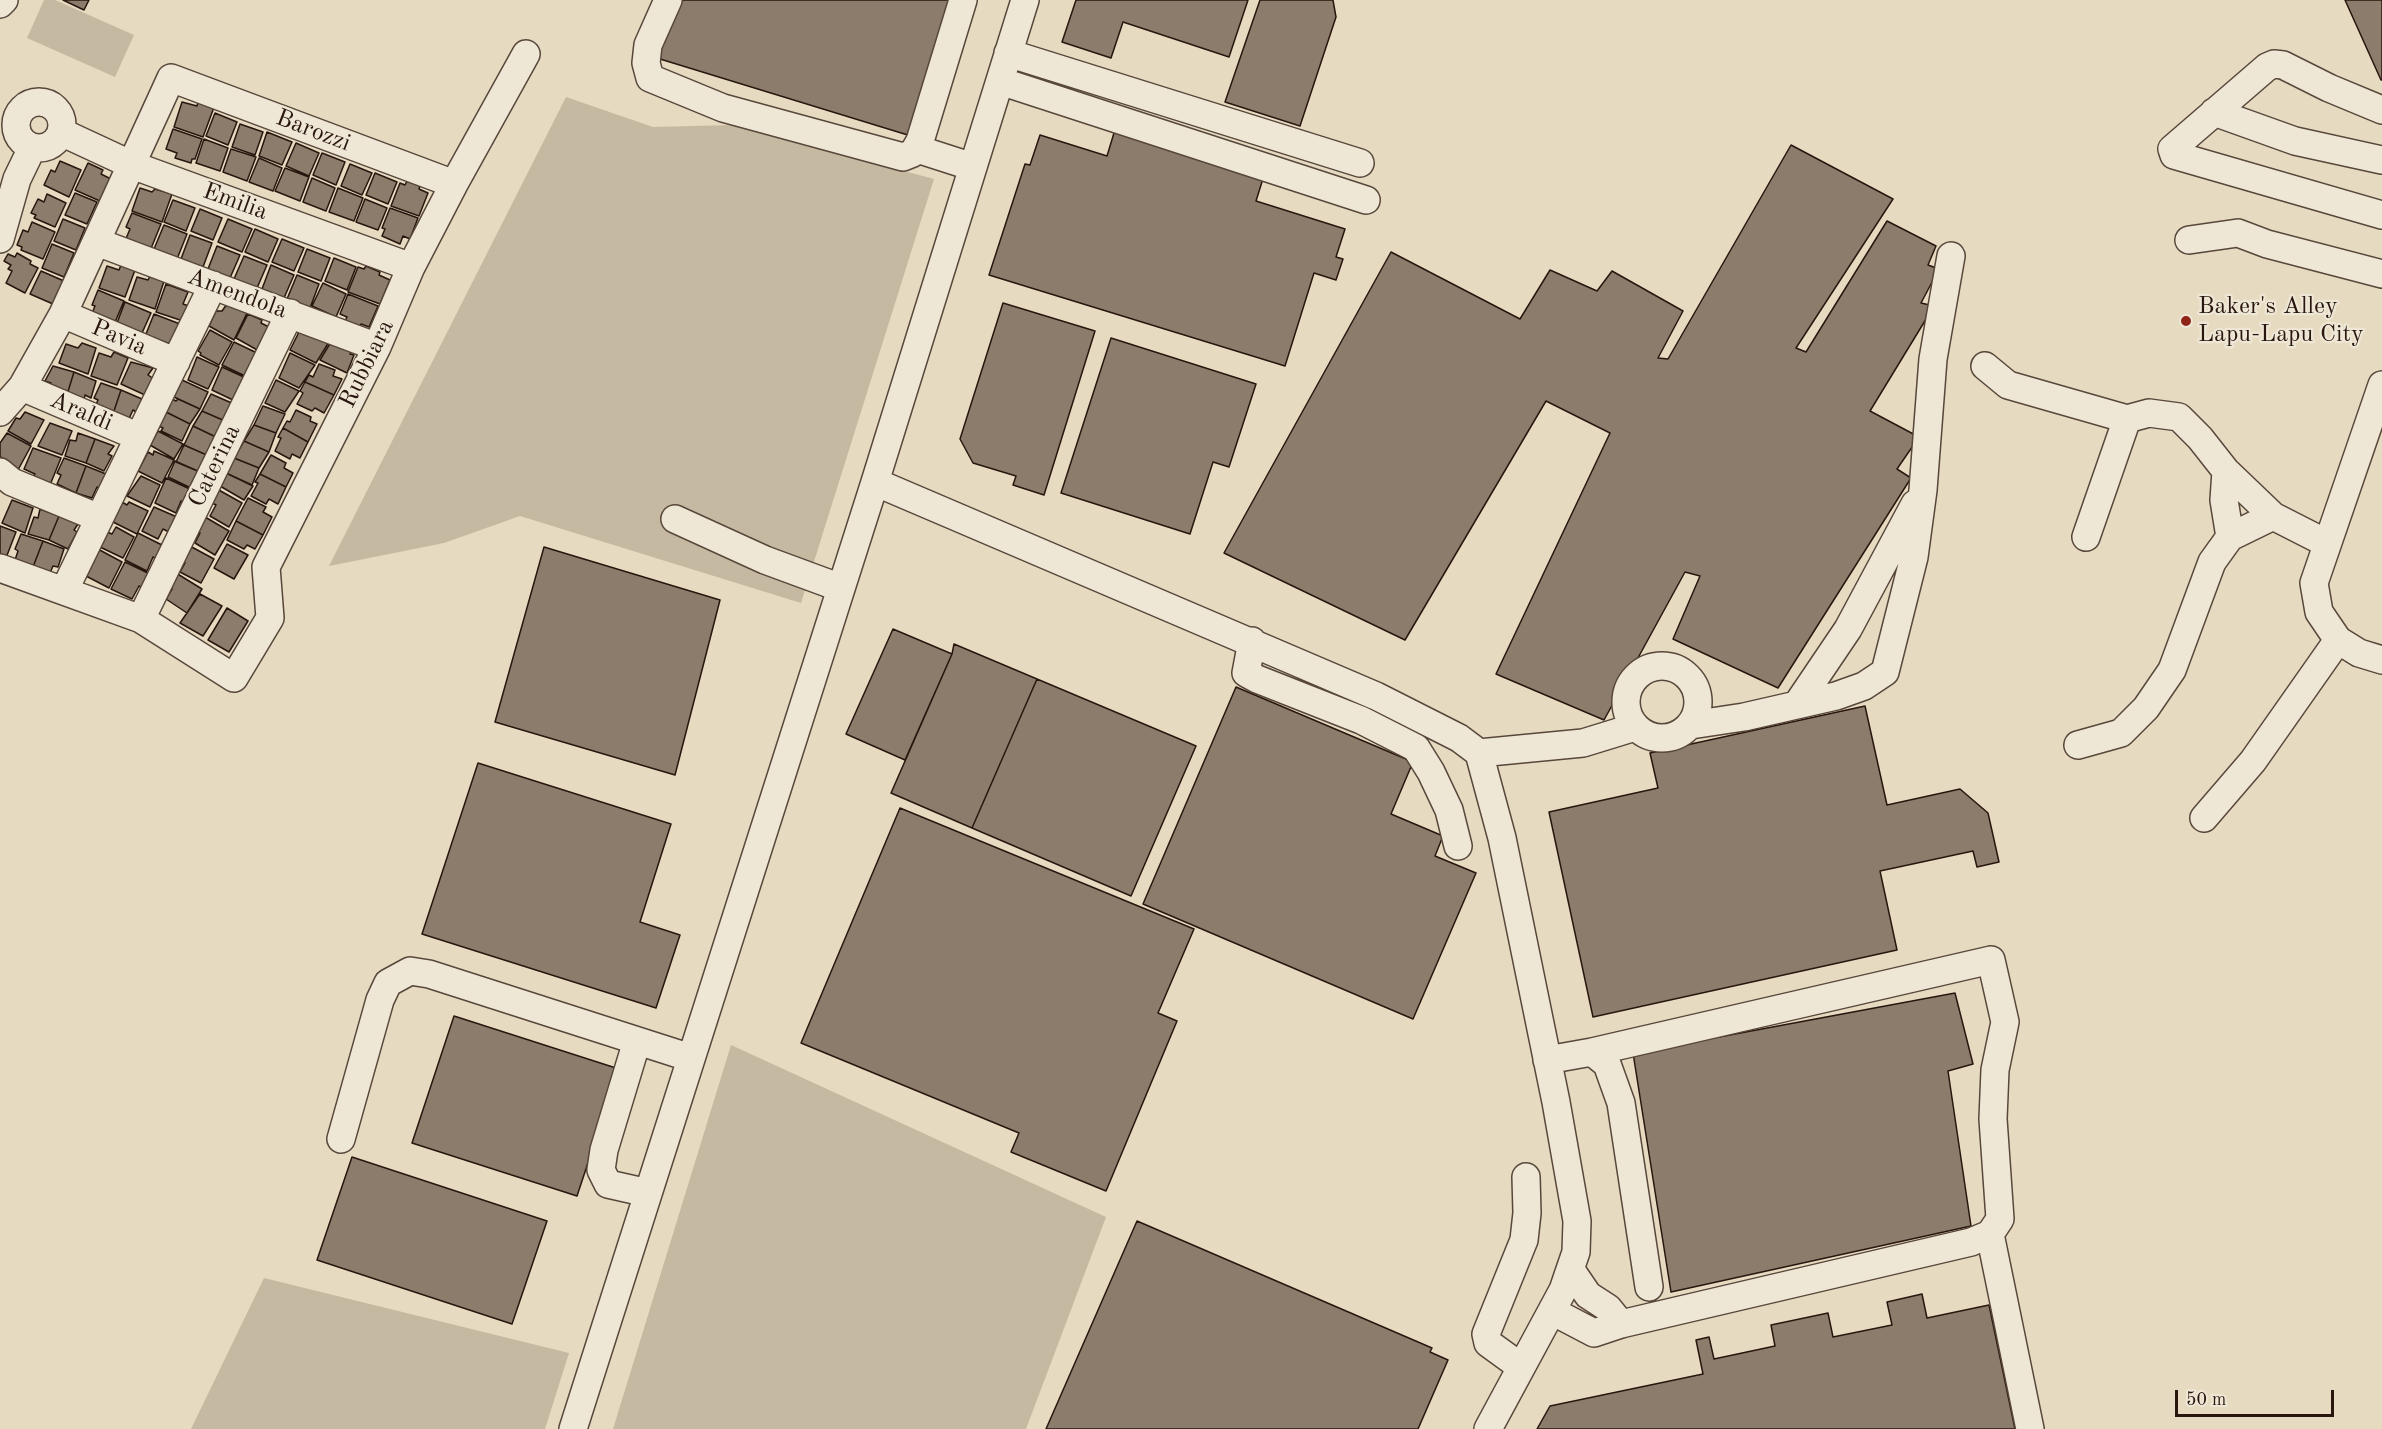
<!DOCTYPE html>
<style>
body{margin:0}
#map{position:relative;width:2382px;height:1429px;overflow:hidden;background:#e6dac0;font-family:"Old Standard TT",serif}
canvas{display:block}
.scale{position:absolute;left:2175px;top:1390px;width:159px;height:27px;box-sizing:border-box;border:3px solid #28160f;border-top:0;padding-left:8px;font-size:18px;line-height:21px;white-space:nowrap;color:#28160f;-webkit-text-stroke:4px #efe7d6;paint-order:stroke}
</style>
<div id="map">
<canvas width="2382" height="1429"></canvas>
<div class="scale">50 m</div>
</div>
<script>
const g = document.querySelector('canvas').getContext('2d');
g.lineJoin = 'round';
function fillPath(path, color) { g.fillStyle = color; g.fill(path, 'evenodd'); }
const toPath = rows => new Path2D(rows.map(r => 'M' + r).join(''));
function stroke(path, color, width, dash) { g.strokeStyle = color; g.lineWidth = width; g.lineCap = dash ? 'butt' : 'round'; g.setLineDash(dash || []); g.stroke(path); }
function drawText(font, color, halo, rows, align = 'center') {
  g.font = font + ' "Old Standard TT",serif'; g.lineWidth = 4.5; g.setLineDash([]); g.textBaseline = 'middle'; g.strokeStyle = halo; g.fillStyle = color; for (const [text, x, y, turn = 0] of rows) {
    g.save(); g.translate(x, y); g.rotate((+turn || 0) * Math.PI / 180); g.textAlign = isNaN(turn) ? turn : align; if (halo) g.strokeText(text, 0, 0); g.fillText(text, 0, 0); g.restore();
  }
}
const green = toPath([
 [44,0,55,0,134,35,115,77,27,38],
 [566,97,653,127,734,125,934,179,801,603,520,516,444,543,329,566],
 [731,1045,1106,1217,1026,1429,613,1429],
 [264,1278,569,1353,545,1429,191,1429]
]);
const building = toPath([
 [63,0,89,0,84,10,63,0],
 [673,0,954,0,911,136,660,59,657,37,673,0],
 [1076,0,1248,0,1229,57,1123,22,1111,58,1062,42,1076,0],
 [1260,0,1333,0,1336,17,1300,126,1225,102,1260,0],
 [2345,0,2382,0,2382,80,2381,80,2345,0],
 [182,102,197,106,198,102,212,107,213,110,203,137,174,127,182,102],
 [215,113,237,122,228,145,206,136,215,113],
 [1117,123,1266,169,1256,201,1345,229,1336,257,1343,259,1336,280,1314,273,1285,366,989,275,1025,164,1030,165,1040,135,1107,156,1117,123],
 [240,124,263,132,255,155,232,147,240,124],
 [173,129,202,139,195,159,192,159,191,163,175,158,177,153,166,149,173,129],
 [267,132,292,142,282,165,259,156,267,132],
 [204,139,228,148,220,171,196,163,204,139],
 [296,143,319,153,309,176,286,166,296,143],
 [1791,145,1893,199,1796,348,1806,352,1887,221,1936,246,1928,265,1939,269,1921,303,1934,306,1870,411,1919,437,1897,469,1911,478,1778,688,1673,639,1700,576,1685,572,1604,720,1496,674,1610,433,1546,401,1405,640,1224,553,1391,252,1520,319,1550,270,1597,291,1612,271,1683,311,1658,358,1668,359,1791,145],
 [231,149,256,157,247,181,223,172,231,149],
 [322,153,345,162,336,185,313,175,322,153],
 [259,158,282,168,273,191,249,182,259,158],
 [60,161,81,170,69,197,44,185,51,170,55,172,60,161],
 [88,163,103,170,101,174,111,179,100,201,75,190,88,163],
 [350,164,372,173,362,195,341,186,350,164],
 [285,168,309,177,300,201,275,191,285,168],
 [375,173,397,182,388,204,366,195,375,173],
 [312,178,335,188,326,211,303,202,312,178],
 [407,181,420,186,419,189,428,193,419,216,391,206,400,183,405,185,407,181],
 [140,188,152,192,155,189,172,194,162,222,132,211,140,188],
 [338,188,363,198,354,221,329,212,338,188],
 [75,193,97,202,87,224,65,215,75,193],
 [47,194,66,203,55,227,34,218,36,215,31,213,38,199,44,202,47,194],
 [365,199,387,208,378,230,356,222,365,199],
 [173,200,195,208,186,231,164,222,173,200],
 [390,208,418,218,410,239,403,236,400,244,382,236,385,229,382,228,390,208],
 [200,209,222,218,213,240,191,231,200,209],
 [132,213,161,224,150,251,125,241,130,229,126,227,132,213],
 [63,219,85,228,76,250,54,241,63,219],
 [228,219,252,229,242,252,218,242,228,219],
 [32,222,55,232,43,259,21,250,22,247,17,245,23,230,28,232,32,222],
 [164,225,187,234,177,259,154,249,164,225],
 [255,229,278,239,268,262,245,252,255,229],
 [190,235,212,243,203,267,181,259,190,235],
 [282,239,304,248,294,271,272,262,282,239],
 [52,244,74,253,64,277,42,268,52,244],
 [217,246,240,255,230,278,208,269,217,246],
 [307,249,330,258,321,281,298,272,307,249],
 [17,253,31,261,30,264,38,268,25,293,6,283,12,271,8,269,11,265,4,261,8,254,15,257,17,253],
 [244,256,267,265,257,288,234,279,244,256],
 [334,258,356,267,347,290,325,281,334,258],
 [121,265,135,270,125,297,99,288,107,266,119,270,121,265],
 [271,265,294,275,284,298,262,289,271,265],
 [366,266,380,272,379,275,390,280,380,304,348,292,358,267,364,269,366,266],
 [41,271,64,281,53,304,30,294,41,271],
 [297,275,319,284,310,308,287,299,297,275],
 [150,276,164,281,155,309,129,300,137,277,148,280,150,276],
 [323,283,346,294,336,317,312,306,323,283],
 [166,284,188,292,183,304,189,306,183,321,156,312,166,284],
 [98,290,124,301,113,327,90,318,95,306,92,305,98,290],
 [348,294,378,306,369,327,361,324,359,329,344,323,347,317,340,314,348,294],
 [125,302,151,313,142,333,115,328,125,302],
 [1003,303,1095,331,1044,495,1013,485,1016,476,973,463,960,439,1003,303],
 [227,304,247,313,234,340,209,326,216,311,222,311,227,304],
 [154,314,180,324,172,345,162,341,161,345,144,339,154,314],
 [248,314,262,320,261,323,271,328,259,351,236,338,248,314],
 [210,330,232,342,219,365,200,355,201,353,198,351,210,330],
 [312,330,332,337,316,363,290,350,299,332,308,336,312,330],
 [334,337,354,345,350,354,354,355,347,373,320,360,334,337],
 [1111,338,1256,384,1229,467,1213,462,1190,534,1061,493,1111,338],
 [234,342,257,353,245,376,222,365,234,342],
 [82,343,96,348,88,374,59,363,66,344,78,348,82,343],
 [114,352,128,358,117,385,91,376,99,353,111,357,114,352],
 [290,353,315,365,299,388,279,378,290,353],
 [197,357,219,367,208,389,188,380,197,357],
 [131,362,153,368,148,375,154,379,145,395,121,384,131,362],
 [319,364,335,370,333,376,342,379,334,395,305,382,309,375,313,377,319,364],
 [53,366,74,372,66,398,46,389,51,383,45,381,53,366],
 [222,367,246,378,235,401,212,390,222,367],
 [74,372,96,381,91,398,85,395,83,404,66,398,74,372],
 [182,380,208,392,200,409,174,397,182,380],
 [276,380,299,391,285,412,265,403,276,380],
 [305,382,334,395,324,413,315,408,312,411,297,404,303,393,300,391,305,382],
 [101,383,121,390,112,417,94,409,98,400,94,398,101,383],
 [121,390,142,399,138,413,133,410,127,423,112,417,121,390],
 [211,394,234,404,225,421,202,411,211,394],
 [172,399,176,401,178,399,200,409,190,424,166,412,172,399],
 [263,406,285,414,276,433,254,425,263,406],
 [296,410,311,417,310,421,317,424,308,442,283,428,287,421,290,422,296,410],
 [202,411,225,421,218,438,193,426,202,411],
 [25,412,44,420,31,444,8,431,16,418,20,419,25,412],
 [166,412,190,424,182,441,161,431,163,428,159,426,166,412],
 [50,423,72,431,62,455,38,446,50,423],
 [254,425,276,433,269,452,244,441,254,425],
 [193,426,218,438,209,456,184,445,193,426],
 [283,428,308,442,300,458,292,454,290,459,275,451,281,438,278,437,283,428],
 [158,431,183,444,174,459,150,445,158,431],
 [7,433,31,446,18,470,2,462,4,459,0,457,0,443,7,433],
 [78,433,95,439,86,463,65,456,70,440,76,441,78,433],
 [95,439,114,446,108,454,112,456,104,471,86,463,95,439],
 [244,441,269,452,259,468,234,458,244,441],
 [184,445,209,456,200,472,176,462,184,445],
 [33,448,61,458,50,485,33,477,35,474,24,469,33,448],
 [154,451,174,460,162,483,138,471,148,452,153,455,154,451],
 [271,455,286,463,284,468,293,473,286,487,260,474,271,455],
 [64,458,86,466,76,493,57,484,61,475,57,473,64,458],
 [234,458,259,468,252,485,226,473,234,458],
 [175,461,200,472,193,489,168,477,175,461],
 [86,466,106,474,101,489,97,487,92,498,76,493,86,466],
 [226,473,253,486,244,500,220,486,226,473],
 [260,474,286,487,278,504,269,499,266,504,251,496,258,483,255,482,260,474],
 [141,476,160,485,150,507,127,496,141,476],
 [166,478,192,490,186,504,181,501,176,513,155,503,166,478],
 [217,489,242,503,229,527,210,516,216,505,210,502,217,489],
 [248,498,266,507,263,512,272,517,263,535,236,521,248,498],
 [12,500,33,508,25,533,2,523,12,500],
 [122,502,127,505,129,502,148,511,137,534,113,522,122,502],
 [154,507,177,517,169,532,163,529,158,539,142,531,154,507],
 [40,509,59,516,49,540,28,534,34,517,38,518,40,509],
 [59,516,78,524,74,530,77,532,68,549,49,540,59,516],
 [205,517,229,531,215,555,195,543,200,533,196,531,205,517],
 [236,521,263,535,255,549,247,545,244,549,227,540,236,521],
 [0,526,16,532,6,558,0,556,0,526],
 [116,527,134,537,123,558,100,547,107,532,112,534,116,527],
 [138,533,164,546,158,560,153,557,147,571,125,560,138,533],
 [21,534,43,541,33,567,15,560,18,551,15,549,21,534],
 [43,541,64,549,58,567,53,566,50,573,33,567,43,541],
 [227,544,248,555,234,579,214,568,227,544],
 [188,545,214,559,201,583,180,572,185,563,180,560,188,545],
 [544,547,720,600,675,775,495,722,544,547],
 [96,548,122,562,109,588,86,576,91,566,87,564,96,548],
 [125,562,152,575,145,589,139,586,132,599,111,589,125,562],
 [176,573,202,589,187,613,166,599,172,589,167,586,176,573],
 [200,594,222,606,203,636,180,623,200,594],
 [227,608,248,621,229,652,208,640,227,608],
 [893,629,952,654,905,760,846,734,893,629],
 [954,644,1037,679,972,828,891,793,952,654,954,644],
 [1037,679,1196,746,1131,896,972,828,1037,679],
 [1236,687,1413,762,1391,814,1443,836,1435,856,1476,873,1413,1019,1143,904,1236,687],
 [1865,706,1887,805,1960,789,1988,813,1999,862,1977,867,1973,851,1880,871,1897,950,1593,1017,1549,812,1658,788,1650,753,1865,706],
 [478,763,671,824,640,922,680,935,656,1008,422,934,478,763],
 [900,808,1194,929,1158,1013,1177,1021,1106,1191,1011,1152,1019,1133,801,1043,900,808],
 [1955,993,1973,1064,1948,1071,1971,1226,1671,1292,1633,1053,1955,993],
 [454,1016,619,1069,577,1196,412,1143,454,1016],
 [352,1157,547,1221,512,1324,317,1260,352,1157],
 [1137,1221,1432,1348,1430,1352,1448,1360,1418,1429,1046,1429,1137,1221],
 [1922,1294,1927,1318,1989,1305,2015,1429,1537,1429,1550,1406,1703,1374,1696,1340,1709,1337,1714,1359,1775,1346,1771,1325,1828,1313,1833,1337,1892,1325,1887,1302,1922,1294]
]);
const minor = toPath([
 [668,0,648,45,646,63,650,78,723,108,903,157,913,153,920,141,963,0],
 [0,4,4,0],
 [1008,53,1360,163],
 [1000,81,1366,200],
 '16 125a23 23 0 1 1 46 0a23 23 0 1 1-46 0Z',
 [2382,110,2329,88,2283,65,2274,64,2267,67,2172,149,2174,155,2382,215],
 [2214,112,2295,141,2382,160],
 [61,132,132,165,411,267],
 [917,149,973,167],
 [0,239,17,179,32,148],
 [2189,240,2238,233,2267,244,2382,274],
 [97,242,377,347],
 [63,314,176,362],
 [1985,366,2008,385,2127,419,2149,413,2179,417,2200,438,2226,471,2273,516,2326,543],
 [2382,385,2314,583,2319,612,2338,640,2359,653,2382,660],
 [22,387,139,437],
 [0,412,22,387,63,314,171,78,454,184],
 [2226,471,2224,500,2230,537],
 [0,472,12,482,99,518],
 [875,482,1376,696,1459,738,1479,753,1502,838,1556,1102,1577,1221,1576,1252,1563,1290,1488,1429],
 [675,519,765,560,841,588],
 [2086,537,2127,419],
 [0,568,141,619,234,678,270,618,266,567,377,347,411,267,454,184,526,54],
 [64,591,213,285],
 [141,619,290,313],
 [1252,641,1246,673,1257,679,1361,720,1416,748,1431,772,1449,810,1458,846],
 '1626 702a36 36 0 1 1 72 0a36 36 0 1 1-72 0Z',
 [1798,703,1848,629,1915,504],
 [1691,725,1744,717,1836,696,1864,686,1885,672,1914,557,1923,490,1933,359,1951,256],
 [2078,745,2121,733,2146,708,2172,670,2212,562,2230,537,2273,516],
 [1479,753,1583,743,1635,727],
 [2204,818,2253,761,2338,640],
 [637,1041,604,1150,601,1170,608,1184,648,1193],
 [1547,1060,1592,1052,1607,1064,1621,1103,1649,1287],
 [341,1139,380,1000,388,983,410,971,429,974,691,1058],
 [1990,1234,2030,1429],
 [1571,1270,1588,1295,1608,1308,1621,1324],
 [1552,1311,1594,1333,1621,1324,1971,1242,1990,1234,2000,1219,1993,1119,1995,1070,2005,1022,1991,960,1592,1052],
 [1521,1367,1488,1343,1486,1334,1524,1240,1527,1213,1526,1177],
 [573,1429,875,482,1025,0]
]);
const markers = [
 [2186,321,6,"#8f2418"]
];
const streetNames = [
 ["Barozzi",313,131,21],
 ["Emilia",235,202,20],
 ["Amendola",237,294,20],
 ["Pavia",119,338,23],
 ["Rubbiara",367,364,-64],
 ["Araldi",81,412,23],
 ["Caterina",215,466,-64]
];
const poiNames = [
 ["Baker's Alley",2198,307],
 ["Lapu-Lapu City",2198,335]
];
fillPath(green, '#c6b9a2');
fillPath(building, '#8b7c6b');
stroke(building, '#28160f', 1.5);
stroke(minor, '#58473b', 30);
stroke(minor, '#efe7d6', 27);
for (const [x, y, r, color] of markers) { const dot = new Path2D(); dot.arc(x, y, r, 0, 2 * Math.PI); g.fillStyle = color; g.fill(dot); stroke(dot, '#efe7d6', 2); }
drawText('24px', '#28160f', '#efe7d6', streetNames);
drawText('24px', '#28160f', '#efe7d6', poiNames, 'left');
</script>
